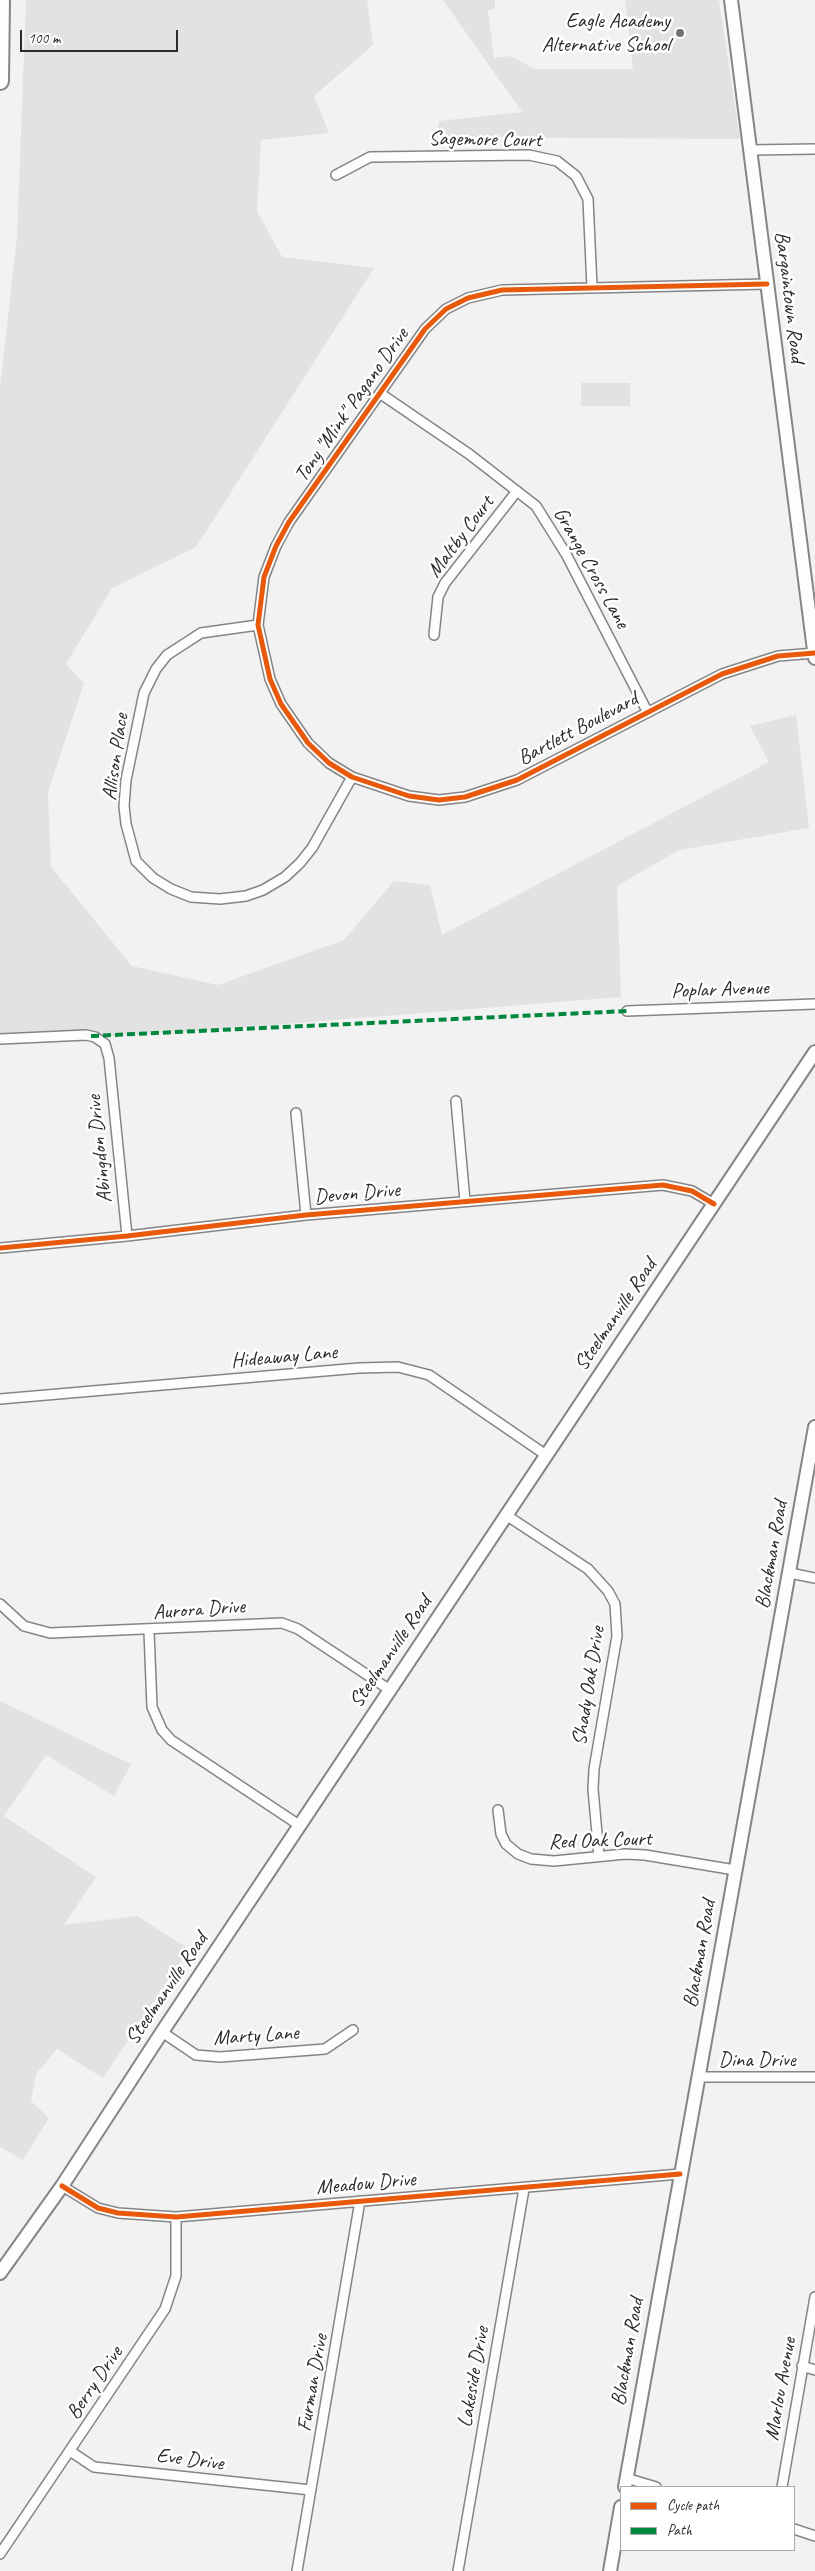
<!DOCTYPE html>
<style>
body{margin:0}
#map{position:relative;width:815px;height:2571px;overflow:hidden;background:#f2f2f2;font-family:Caveat,sans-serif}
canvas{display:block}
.legend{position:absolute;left:620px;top:2486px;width:175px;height:65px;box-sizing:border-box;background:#fff;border:1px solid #aaa;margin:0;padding:6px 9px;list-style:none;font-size:15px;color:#2b2b2b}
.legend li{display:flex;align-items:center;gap:10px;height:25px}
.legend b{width:25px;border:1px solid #aaa}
.scale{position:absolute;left:20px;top:30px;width:158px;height:22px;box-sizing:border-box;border:2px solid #2b2b2b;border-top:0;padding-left:6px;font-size:15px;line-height:18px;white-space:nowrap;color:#2b2b2b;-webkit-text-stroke:4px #fff;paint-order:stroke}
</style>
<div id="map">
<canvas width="815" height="2571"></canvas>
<ul class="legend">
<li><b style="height:6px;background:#e8590c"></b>Cycle path</li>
<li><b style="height:6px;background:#00873e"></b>Path</li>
</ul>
<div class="scale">100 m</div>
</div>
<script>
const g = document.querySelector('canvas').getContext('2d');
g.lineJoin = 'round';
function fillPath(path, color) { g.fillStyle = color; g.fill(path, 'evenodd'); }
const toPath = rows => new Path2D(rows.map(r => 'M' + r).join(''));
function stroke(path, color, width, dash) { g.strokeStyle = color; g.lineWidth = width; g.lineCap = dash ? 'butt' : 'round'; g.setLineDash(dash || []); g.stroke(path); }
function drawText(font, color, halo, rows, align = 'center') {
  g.font = font + ' Caveat,sans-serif'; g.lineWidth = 5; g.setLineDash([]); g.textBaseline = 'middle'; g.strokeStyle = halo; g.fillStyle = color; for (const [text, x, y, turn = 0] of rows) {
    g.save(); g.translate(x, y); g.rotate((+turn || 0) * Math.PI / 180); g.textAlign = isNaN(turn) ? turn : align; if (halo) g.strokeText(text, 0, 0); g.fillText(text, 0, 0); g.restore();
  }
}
const built = toPath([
 [26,0,367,0,373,45,314,96,329,133,261,140,257,211,282,257,374,268,196,547,112,588,66,664,84,683,48,792,51,867,132,966,218,985,344,940,394,881,430,885,442,935,769,762,750,726,796,715,809,828,679,850,617,886,621,997,173,1033,113,1036,0,1036,0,387,17,237],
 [443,0,495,0,495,8,488,11,494,58,510,56,535,69,633,69,625,0,719,0,740,139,436,137,439,121,522,112],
 [581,383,630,383,630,406,581,406],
 [0,1701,131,1764,114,1796,46,1755,4,1816,96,1877,64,1925,137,1916,189,1949,103,2078,57,2049,36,2074,31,2101,49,2118,23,2160,0,2147]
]);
const street = toPath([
 [750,150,815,149],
 [336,175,370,157,529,155,557,161,576,176,588,199,592,287],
 [767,284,502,290,468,298,446,309,425,329,289,522,276,546,264,577,258,625,270,679,281,704,308,743,329,763,352,777,409,796,439,800,465,797,517,780,722,674,778,656,815,653],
 [381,394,469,454,536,506,566,554,647,711],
 [258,625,201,633,167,655,156,669,144,693,126,780,124,806,126,824,136,861,153,878,171,889,191,897,220,899,246,896,263,890,285,877,300,863,312,848,352,777],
 [434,635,438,597,445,583,517,491],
 [627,1011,815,1004],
 [0,1039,86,1035,95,1037,105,1044,109,1058,127,1236],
 [456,1101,465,1201],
 [296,1113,306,1215],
 [0,1248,127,1236,306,1215,663,1185,692,1191,714,1204],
 [0,1399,359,1368,398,1367,429,1375,546,1455],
 [506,1515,588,1569,608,1591,615,1604,617,1636,594,1769,593,1789,599,1856],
 [790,1573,815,1578],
 [0,1604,24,1626,50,1633,282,1623,298,1629,390,1690],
 [149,1631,152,1707,162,1730,171,1740,299,1825],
 [498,1810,501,1834,506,1844,518,1854,531,1859,554,1861,625,1854,645,1855,735,1870],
 [162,2032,196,2055,220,2057,325,2049,353,2030],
 [699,2077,815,2077],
 [62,2186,98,2208,118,2213,176,2217,680,2174],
 [802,2366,815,2370],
 [70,2451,94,2467,311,2490],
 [626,2478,656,2487],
 [782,2487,815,2297],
 [794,2529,815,2536],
 [0,2554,165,2309,176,2276,176,2217],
 [297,2571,360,2201],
 [458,2571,524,2189]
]);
const secondary = toPath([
 [731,0,815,658],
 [0,2273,62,2186,162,2032,815,1052],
 [625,2487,815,1427],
 [610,2571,621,2507]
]);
const highway = toPath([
 [0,81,1,0]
]);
const quiet = toPath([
 [91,1036,627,1011]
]);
const cycleway = toPath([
 [767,284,502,290,468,298,446,309,425,329,289,522,276,546,264,577,258,625,270,679,281,704,308,743,329,763,352,777,409,796,439,800,465,797,517,780,722,674,778,656,815,653],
 [0,1248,127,1236,306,1215,663,1185,692,1191,714,1204],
 [62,2186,98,2208,118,2213,176,2217,680,2174]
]);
const markers = [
 [680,33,5,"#717171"]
];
const poiNames = [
 ["Eagle Academy",670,21],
 ["Alternative School",670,45]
];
const streetNames = [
 ["Sagemore Court",485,140,1],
 ["Bargaintown Road",789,297,83],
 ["Tony \"Mink\" Pagano Drive",352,405,-55],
 ["Maltby Court",461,537,-53],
 ["Grange Cross Lane",591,568,61],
 ["Bartlett Boulevard",578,729,-28],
 ["Allison Place",116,757,-82],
 ["Poplar Avenue",720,990,-2],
 ["Abingdon Drive",100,1149,-96],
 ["Devon Drive",357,1194,-5],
 ["Steelmanville Road",616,1315,-56],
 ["Hideaway Lane",284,1357,-5],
 ["Blackman Road",772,1555,-80],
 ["Aurora Drive",199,1610,-4],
 ["Steelmanville Road",391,1652,-56],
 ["Shady Oak Drive",589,1686,-81],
 ["Red Oak Court",600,1841,-2],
 ["Blackman Road",700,1954,-80],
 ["Steelmanville Road",167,1989,-56],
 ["Marty Lane",256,2036,-4],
 ["Dina Drive",757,2060],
 ["Meadow Drive",366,2184,-5],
 ["Blackman Road",628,2352,-80],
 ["Lakeside Drive",474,2377,-80],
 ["Berry Drive",95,2383,-56],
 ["Furman Drive",313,2383,-80],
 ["Marlou Avenue",781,2389,-80],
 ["Eve Drive",190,2460,7]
];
fillPath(built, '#e2e2e2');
stroke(street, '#858585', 12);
stroke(secondary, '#858585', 16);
stroke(highway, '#858585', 20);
stroke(street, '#fdfdfd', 9);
stroke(secondary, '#fdfdfd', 12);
stroke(highway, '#fdfdfd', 16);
stroke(quiet, '#00873e', 4, [8, 4]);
stroke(cycleway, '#e8590c', 5);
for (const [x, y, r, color] of markers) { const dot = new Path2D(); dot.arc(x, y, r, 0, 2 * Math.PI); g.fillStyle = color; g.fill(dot); stroke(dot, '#fff', 2); }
drawText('21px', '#2b2b2b', '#fff', poiNames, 'right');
drawText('21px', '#2b2b2b', '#fff', streetNames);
</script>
